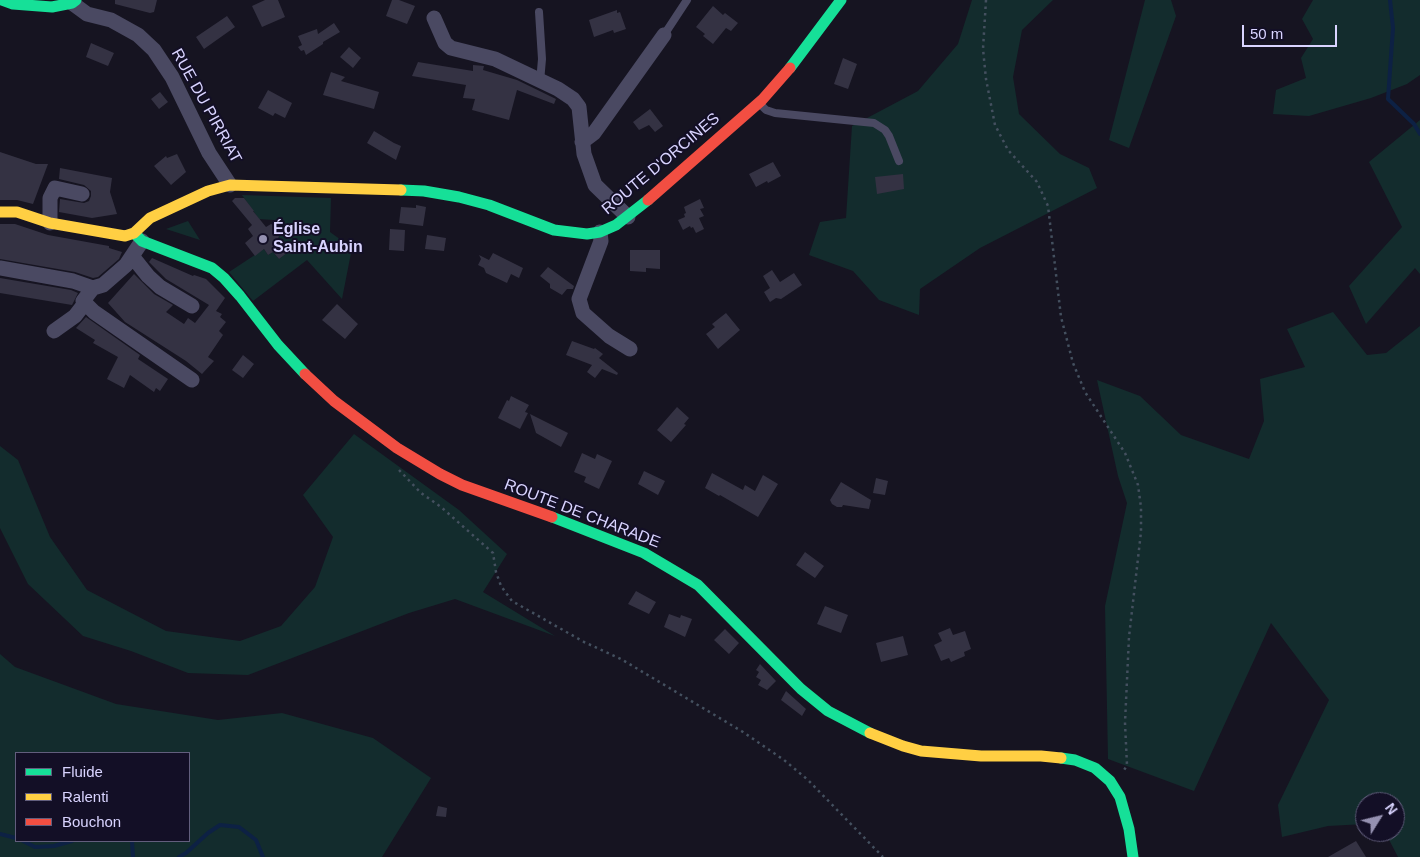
<!DOCTYPE html>
<meta charset="utf-8">
<style>
body{margin:0}
#map{position:relative;width:1420px;height:857px;overflow:hidden;background:#161421;font-family:Arial,sans-serif}
canvas{display:block}
.legend{position:absolute;left:15px;top:752px;width:175px;height:90px;box-sizing:border-box;background:#130f26;border:1px solid #625e7d;margin:0;padding:6px 9px;list-style:none;font-size:15px;color:#d9d4ff}
.legend li{display:flex;align-items:center;gap:10px;height:25px}
.legend b{width:25px;border:1px solid #625e7d}
.north{position:absolute;left:1355px;top:792px;width:50px;height:50px;box-sizing:border-box;background:#130f26;border:1px solid #625e7d;border-radius:50%;rotate:54deg;font-size:14px;font-weight:700;line-height:20px;text-align:center;color:#d9d4ff}
.north::after{content:'';display:block;margin:auto;width:18px;height:22px;background:#9591b1;clip-path:polygon(50% 0,100% 100%,50% 72%,0 100%)}
.scale{position:absolute;left:1242px;top:25px;width:95px;height:22px;box-sizing:border-box;border:2px solid #d9d4ff;border-top:0;padding-left:6px;font-size:15px;line-height:18px;white-space:nowrap;color:#d9d4ff;-webkit-text-stroke:4px #130f26;paint-order:stroke}
</style>
<div id="map">
<canvas width="1420" height="857"></canvas>
<ul class="legend">
<li><b style="height:6px;background:#16e098"></b>Fluide</li>
<li><b style="height:6px;background:#ffcf43"></b>Ralenti</li>
<li><b style="height:6px;background:#f24e42"></b>Bouchon</li>
</ul>
<div class="north">N</div>
<div class="scale">50 m</div>
</div>
<script>
const g = document.querySelector('canvas').getContext('2d');
g.lineJoin = 'round';
function fillPath(path, color) { g.fillStyle = color; g.fill(path, 'evenodd'); }
const toPath = rows => new Path2D(rows.map(r => 'M' + r).join(''));
function stroke(path, color, width, dash) { g.strokeStyle = color; g.lineWidth = width; g.lineCap = dash ? 'butt' : 'round'; g.setLineDash(dash || []); g.stroke(path); }
function drawText(font, color, halo, rows, align = 'center') {
  g.font = font + ' Arial,sans-serif'; g.lineWidth = 4; g.setLineDash([]); g.textBaseline = 'middle'; g.strokeStyle = halo; g.fillStyle = color; for (const [text, x, y, turn = 0] of rows) {
    g.save(); g.translate(x, y); g.rotate((+turn || 0) * Math.PI / 180); g.textAlign = isNaN(turn) ? turn : align; if (halo) g.strokeText(text, 0, 0); g.fillText(text, 0, 0); g.restore();
  }
}
const green = toPath([
 [972,0,1053,0,1022,30,1013,77,1019,114,1060,154,1089,168,1097,188,980,248,920,289,919,315,879,300,853,271,809,255,820,222,846,218,852,126,918,91,958,44],
 [1145,0,1171,0,1176,16,1129,148,1109,140],
 [1313,0,1420,0,1420,75,1407,84,1371,98,1309,116,1273,114,1276,90,1306,78,1301,58,1313,39,1302,19],
 [1420,120,1420,274,1415,268,1366,324,1349,286,1402,227,1369,162],
 [242,195,331,198,330,232,352,248,342,299,307,260,253,301,229,272,264,249,268,255,273,252,279,259,287,252,280,245,279,236,283,230,274,220,259,219],
 [188,221,200,240,166,229],
 [1333,312,1367,355,1386,353,1420,326,1420,857,1398,857,1385,832,1395,832,1395,802,1365,802,1365,824,1328,826,1282,837,1278,805,1329,700,1271,623,1194,791,1108,759,1105,606,1127,503,1118,476,1097,380,1140,396,1181,435,1249,459,1264,421,1260,379,1305,367,1287,329],
 [354,434,459,510,507,554,483,592,555,636,455,599,409,613,248,675,188,673,131,651,83,636,28,584,0,528,0,446,18,460,50,537,87,590,166,631,240,641,281,626,315,587,333,537,303,495],
 [0,654,15,667,116,704,218,720,282,713,373,738,431,778,382,857,0,857],
 [16,753,189,753,189,841,16,841]
]);
const stream = toPath([
 [1390,0,1393,28,1388,99,1414,124,1420,134],
 [0,834,16,838],
 [23,841,35,847,54,846,72,841],
 [132,841,133,857],
 [179,857,186,853,208,833,220,825,239,827,256,840,263,857]
]);
const building = toPath([
 [115,0,157,0,154,12,150,13,115,4],
 [265,0,278,0,285,17,262,27,252,6],
 [392,0,399,0,415,6,407,24,386,16],
 [713,6,723,15,725,13,738,23,731,31,726,28,713,44,703,36,705,34,696,27],
 [617,10,617,13,620,12,626,29,614,33,613,30,594,37,589,20],
 [227,16,235,27,204,49,196,37],
 [334,23,340,32,323,42,323,44,306,55,304,50,301,51,298,47,302,45,298,36,317,29,318,34],
 [91,43,114,53,108,66,86,57],
 [349,47,361,58,353,68,340,57],
 [843,58,857,64,848,89,834,84],
 [418,62,473,71,473,65,484,66,483,70,517,80,556,99,554,104,517,90,509,120,472,110,475,99,463,98,466,85,412,76],
 [331,72,345,77,341,81,379,92,374,109,323,95],
 [268,90,292,103,285,118,275,113,273,116,258,108],
 [160,92,168,102,159,109,151,99],
 [650,109,663,126,655,132,649,125,639,130,633,122],
 [374,131,394,143,401,146,396,160,367,143],
 [0,152,36,164,48,164,33,204,17,200,0,200],
 [177,154,186,172,171,185,154,166,166,156,167,158],
 [773,162,781,176,768,183,767,181,756,187,749,174],
 [60,168,112,178,110,192,117,214,92,218,59,212,60,199,84,203,89,201,91,196,91,191,84,185,59,179],
 [903,174,904,189,877,194,875,177],
 [235,198,244,198,254,211,253,211,266,227,271,224,278,227,280,233,278,239,288,252,279,259,273,252,268,255,264,249,255,256,245,243,253,236,248,229,252,225,232,201],
 [700,199,704,208,700,209,704,216,699,218,704,229,696,233,693,227,691,228,690,226,683,230,678,220,685,217,684,214,686,213,684,207],
 [416,205,426,207,423,226,399,223,401,207,416,208],
 [0,224,15,224,48,235,109,246,109,248,122,252,119,259,98,277,93,278,75,272,0,259],
 [390,229,405,230,404,251,389,250],
 [427,235,446,238,444,251,425,249],
 [630,250,660,250,660,269,646,268,646,272,630,271],
 [493,253,523,268,519,278,511,274,507,283,486,273,484,268,478,265,481,259,479,255,489,260],
 [152,258,193,276,194,275,206,279,225,298,216,311,222,314,220,317,226,322,219,331,223,335,208,357,214,361,202,374,186,361,125,322,108,303,134,274,154,294,173,305,166,312,184,324,188,318,195,323,209,305,166,279,149,262],
 [548,267,574,286,573,289,567,289,562,295,550,288,550,284,540,276],
 [772,270,780,282,794,273,802,285,781,299,776,298,770,302,764,292,770,288,763,276],
 [0,278,71,290,78,293,72,305,0,293],
 [337,304,358,324,345,339,322,320],
 [726,313,740,330,718,349,706,334,715,327,712,324],
 [86,317,140,355,138,359,168,379,160,391,156,388,154,392,130,375,124,388,107,379,118,357,93,343,95,340,76,328],
 [572,341,594,349,595,348,603,354,599,358,618,373,617,375,602,369,595,378,587,372,592,365,566,355],
 [243,355,254,364,243,378,232,370],
 [511,396,529,405,525,412,528,413,520,429,498,418,507,400,509,401],
 [677,407,689,418,684,424,686,425,671,442,657,430],
 [530,414,568,433,561,447,536,433],
 [582,453,595,459,597,454,612,461,599,489,584,482,586,477,574,472],
 [644,471,665,481,658,495,638,484],
 [712,473,743,490,745,485,755,491,763,475,778,484,758,517,720,495,719,496,705,488],
 [876,478,888,481,885,495,873,493],
 [841,482,871,500,869,509,843,505,842,507,837,507,832,504,830,500],
 [805,552,824,566,815,578,796,565],
 [636,591,656,602,649,614,628,604],
 [825,606,848,615,841,633,817,624],
 [669,614,680,618,681,615,692,619,685,637,664,627],
 [950,628,953,635,965,631,971,649,964,652,965,656,951,662,949,658,941,661,934,645,942,641,938,633],
 [725,629,739,643,729,654,714,640],
 [903,636,908,655,881,662,876,643],
 [760,664,776,681,767,690,758,685,761,680,756,677,759,672,756,670],
 [786,691,806,709,802,716,781,700],
 [438,806,447,808,446,817,436,816],
 [1356,841,1366,857,1328,857]
]);
const path = toPath([
 [986,0,983,49,986,79,995,125,1008,150,1037,182,1048,206,1061,317,1073,363,1085,392,1125,453,1138,485,1141,507,1141,532,1129,637,1125,723,1127,765,1123,772],
 [399,470,421,493,441,507,493,553,496,572,501,586,512,601,584,642,621,659,743,732,784,760,808,780,883,857]
]);
const lane = toPath([
 [539,12,542,59,540,82],
 [664,35,687,0],
 [760,104,766,110,775,113,874,123,885,130,889,136,899,161]
]);
const street = toPath([
 [72,3,87,14,111,20,138,35,154,50,172,77,209,153,230,185],
 [434,18,445,43,451,48,495,59,558,89,573,99,579,107,584,154,595,185,628,217],
 [582,142,594,133,664,35],
 [50,223,50,198,55,188,82,194],
 [600,232,601,241,579,299,583,313,609,336,630,349],
 [132,256,148,276,160,287,192,306],
 [0,268,73,281,93,288,103,285,126,265,142,241],
 [93,288,83,301,94,312,192,380],
 [54,331,75,316,85,303]
]);
const fast = toPath([
 [2,0,13,4,52,7,72,3,76,0],
 [790,68,841,0],
 [401,190,424,191,459,197,489,205,554,230,587,234,600,232,616,225,648,200],
 [134,233,142,241,212,268,224,278,240,296,278,345,305,374],
 [552,517,644,553,698,585,801,689,828,711,870,733],
 [1061,758,1075,760,1095,768,1110,781,1120,797,1129,829,1133,857]
]);
const slow = toPath([
 [0,212,17,212,50,223,125,236,134,233,150,218,208,191,230,185,401,190],
 [870,733,903,746,921,751,981,756,1041,756,1061,758]
]);
const jam = toPath([
 [648,200,762,100,790,68],
 [305,374,334,401,397,448,440,474,462,485,552,517]
]);
const markers = [
 [263,239,5,"#9591b1"]
];
const streetNames = [
 ["RUE DU PIRRIAT",206,106,61],
 ["ROUTE D'ORCINES",661,164,-40],
 ["ROUTE DE CHARADE",582,514,21]
];
const poiNames = [
 ["Église",273,230],
 ["Saint-Aubin",273,248]
];
fillPath(green, '#132c2d');
stroke(stream, '#0d2144', 4);
fillPath(building, '#343243');
stroke(path, '#44505f', 2.5, [2.5, 4]);
stroke(lane, '#4a4962', 8);
stroke(street, '#4a4962', 15);
stroke(fast, '#16e098', 11);
stroke(slow, '#ffcf43', 11);
stroke(jam, '#f24e42', 11);
for (const [x, y, r, color] of markers) { const dot = new Path2D(); dot.arc(x, y, r, 0, 2 * Math.PI); g.fillStyle = color; g.fill(dot); stroke(dot, '#130f26', 2); }
drawText('16px', '#d9d4ff', '#130f26', streetNames);
drawText('bold 16px', '#d9d4ff', '#130f26', poiNames, 'left');
</script>
